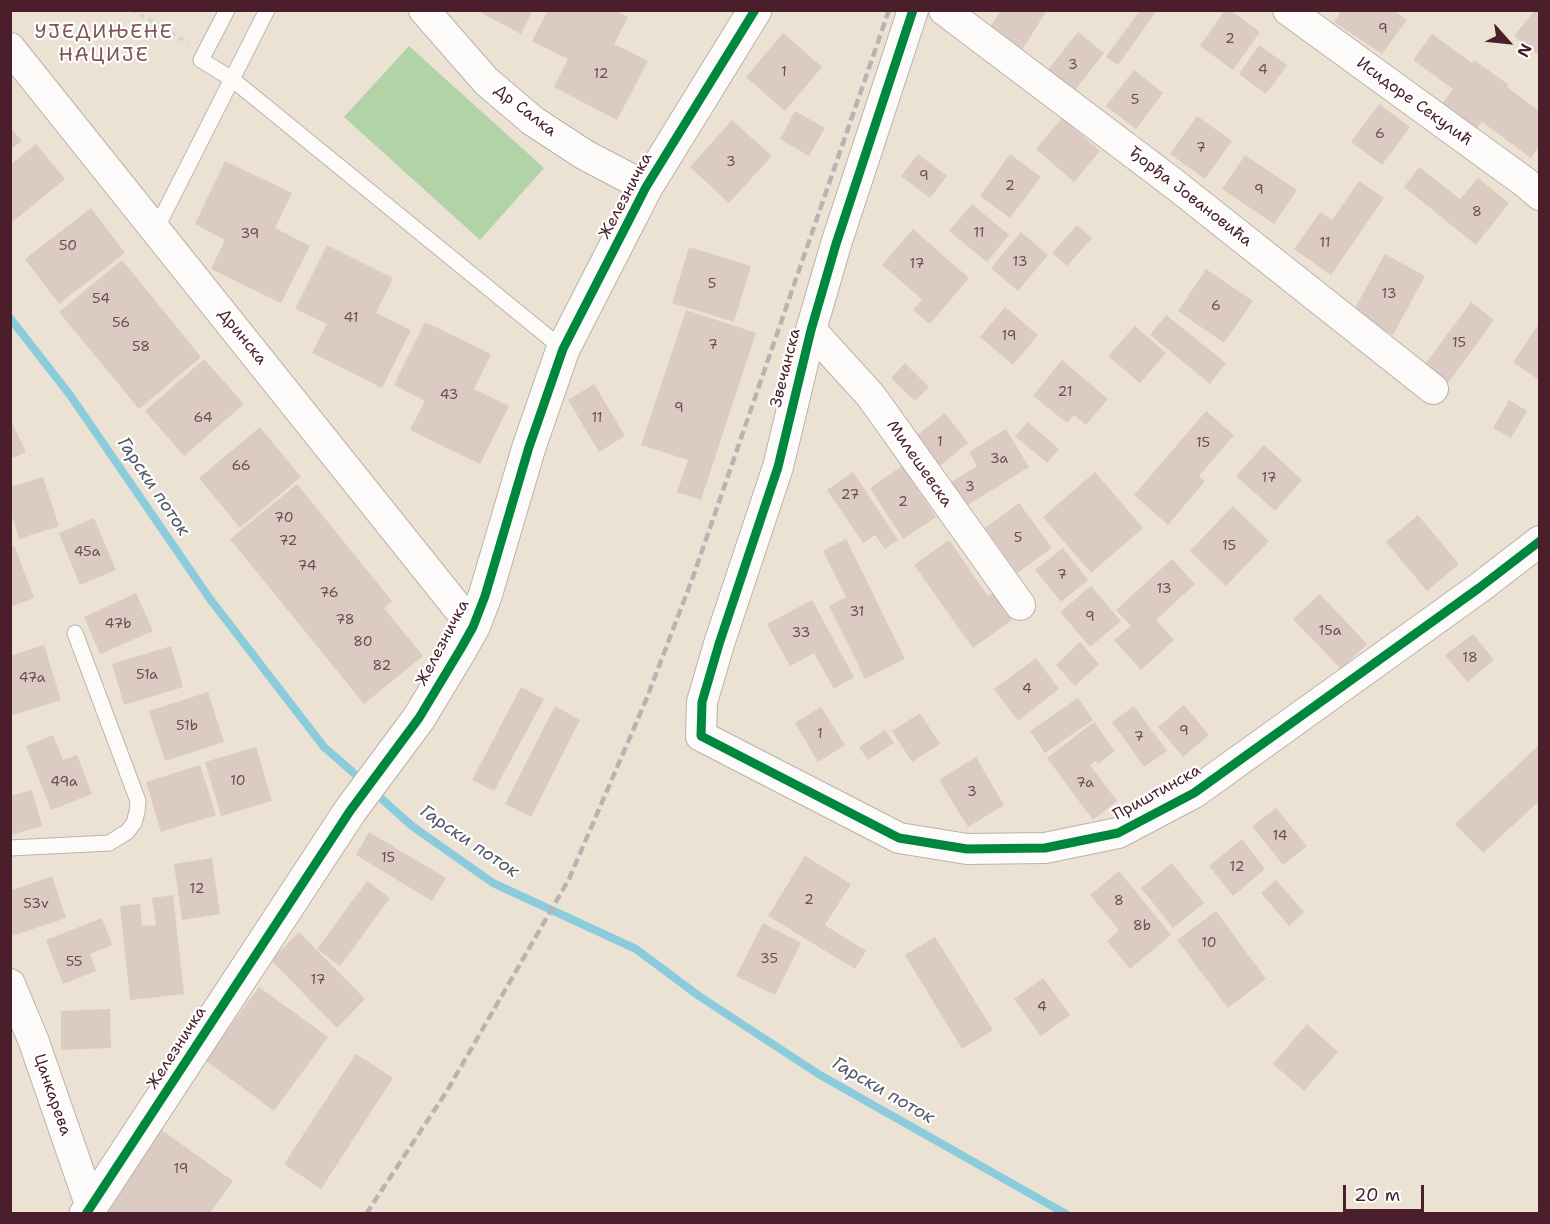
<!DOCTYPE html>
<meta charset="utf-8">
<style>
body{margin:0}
#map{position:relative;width:1550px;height:1224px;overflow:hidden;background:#ece2d4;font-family:"Shantell Sans",sans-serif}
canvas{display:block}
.frame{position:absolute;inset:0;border:12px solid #4a1f2b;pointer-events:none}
.north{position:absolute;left:1478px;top:12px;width:60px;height:60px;-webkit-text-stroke:4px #fff;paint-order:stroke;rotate:117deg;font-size:16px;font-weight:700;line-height:24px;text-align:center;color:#4a1f2b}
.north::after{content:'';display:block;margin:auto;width:21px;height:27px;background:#4a1f2b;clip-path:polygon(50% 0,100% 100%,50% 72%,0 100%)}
.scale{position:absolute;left:1343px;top:1185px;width:81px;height:27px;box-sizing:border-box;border:3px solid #4a1f2b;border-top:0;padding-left:8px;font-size:18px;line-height:21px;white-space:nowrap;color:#4a1f2b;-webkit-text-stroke:4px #fff;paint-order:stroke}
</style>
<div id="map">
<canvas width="1550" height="1224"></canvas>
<div class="frame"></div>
<div class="north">N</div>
<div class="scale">20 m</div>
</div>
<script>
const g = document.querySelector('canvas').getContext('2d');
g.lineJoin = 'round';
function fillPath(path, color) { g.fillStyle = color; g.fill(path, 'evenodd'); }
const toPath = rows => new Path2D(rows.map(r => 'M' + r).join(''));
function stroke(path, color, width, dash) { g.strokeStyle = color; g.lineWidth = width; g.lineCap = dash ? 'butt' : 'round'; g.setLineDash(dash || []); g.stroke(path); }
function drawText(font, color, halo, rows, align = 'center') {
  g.font = font + ' "Shantell Sans",sans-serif'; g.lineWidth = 4.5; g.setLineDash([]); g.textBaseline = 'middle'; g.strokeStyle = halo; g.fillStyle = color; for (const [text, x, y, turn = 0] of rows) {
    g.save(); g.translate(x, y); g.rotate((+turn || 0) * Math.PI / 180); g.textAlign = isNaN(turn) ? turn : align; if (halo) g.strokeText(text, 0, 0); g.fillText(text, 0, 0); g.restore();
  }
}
const green = toPath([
 [409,46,544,168,480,240,344,117]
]);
const stream = toPath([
 [10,318,70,395,210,599,324,747,364,782],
 [373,791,412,826,493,883,636,949,699,996,820,1075,1066,1214]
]);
const building = toPath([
 [476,10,533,10,521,34],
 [548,10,615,10,628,17,614,44,648,61,617,120,554,87,568,59,532,41],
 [1001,10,1047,10,1021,52,988,30],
 [1140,10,1157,10,1118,65,1106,57],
 [1225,10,1230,10,1260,32,1233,70,1200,46],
 [1342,10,1394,10,1407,20,1382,54,1334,22],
 [1535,10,1539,10,1539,51,1537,54,1514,36],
 [1078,32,1104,53,1069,98,1042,77],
 [783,33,822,67,785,111,746,77],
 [1432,34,1472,63,1474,60,1509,85,1507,87,1539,111,1539,146,1531,158,1482,122,1470,137,1436,112,1453,89,1413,60],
 [1259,45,1287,65,1266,94,1239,74],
 [1134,70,1163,93,1136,129,1106,106],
 [1379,104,1410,127,1382,165,1351,142],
 [795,111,825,128,809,156,780,139],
 [1197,116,1232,141,1205,179,1170,154],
 [1062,118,1100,151,1074,182,1036,149],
 [732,120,772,156,729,203,690,167],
 [10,127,22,141,10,150],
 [36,144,65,179,10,224,10,165],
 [918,154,947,176,930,198,901,176],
 [1010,154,1041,177,1010,218,980,196],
 [1245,155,1297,190,1274,224,1222,189],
 [225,161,292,193,275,228,310,246,281,303,211,269,225,240,195,224],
 [1419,167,1460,199,1478,178,1509,203,1476,245,1404,187],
 [1359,181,1384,198,1331,275,1294,249,1320,212,1332,220],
 [972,204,1009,235,987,262,949,231],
 [91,208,125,253,59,304,25,259],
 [1077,225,1092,238,1067,266,1052,253],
 [913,229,969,278,930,324,913,310,922,299,882,265],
 [1021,232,1048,255,1018,291,991,268],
 [327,245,393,278,376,313,411,330,382,388,312,353,327,324,295,309],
 [689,247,751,266,734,322,672,303],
 [1385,254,1425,276,1393,335,1352,313],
 [122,260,201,357,139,409,59,312],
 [1206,269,1253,301,1224,343,1178,311],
 [1471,302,1494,320,1448,383,1424,366],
 [1005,307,1038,335,1013,365,980,337],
 [686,310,756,333,701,500,677,492,688,460,641,445],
 [1166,315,1226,363,1210,384,1150,335],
 [425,322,491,354,474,389,509,406,480,464,410,430,425,401,394,385],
 [1539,324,1539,380,1513,362],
 [1135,326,1166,353,1140,383,1108,356],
 [204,359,244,404,184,456,145,411],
 [1062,360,1108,399,1086,425,1074,415,1067,423,1033,396],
 [905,363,929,387,915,401,891,378],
 [594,384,625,436,599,452,568,400],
 [1509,400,1527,411,1511,438,1493,428],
 [1206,411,1234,435,1199,476,1205,481,1168,525,1134,495],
 [945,413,968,443,935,470,911,440],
 [10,419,26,452,10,459],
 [1028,422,1059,449,1047,463,1015,436],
 [260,427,301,477,240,528,199,478],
 [1006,429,1029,467,963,508,948,484,977,466,969,452],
 [1264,445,1302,480,1275,511,1236,476],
 [902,466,936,517,903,539,870,488],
 [853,472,898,540,885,549,875,535,863,543,827,490],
 [1095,472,1143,528,1091,573,1043,517],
 [43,477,59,526,19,539,10,510,10,487],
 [297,484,392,601,384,608,423,656,364,704,230,539],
 [1019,503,1052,548,1017,573,985,528],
 [1233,506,1269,541,1226,586,1190,551],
 [1418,515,1459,564,1427,591,1386,542],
 [94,518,116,570,80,585,59,533],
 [846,539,905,659,865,679,829,606,846,597,823,551],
 [949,540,988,596,993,593,1012,620,973,648,914,565],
 [14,545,34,598,10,607,10,547],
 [1063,548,1088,580,1061,602,1035,570],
 [1172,559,1195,584,1156,620,1174,640,1141,670,1114,640,1131,626,1116,610],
 [1091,586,1121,621,1090,647,1060,612],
 [136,593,153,631,100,654,84,617],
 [1320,594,1367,644,1341,669,1293,619],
 [812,600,854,677,834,689,814,653,790,666,767,624],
 [1473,634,1494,660,1467,682,1445,655],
 [1080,642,1099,664,1075,686,1056,665],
 [44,645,61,700,10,716,10,656],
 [171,646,183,687,124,705,112,664],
 [1036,658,1059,689,1018,721,994,689],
 [521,687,544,699,494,791,472,780],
 [208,692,224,742,165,761,149,711],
 [1078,698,1093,720,1045,753,1030,731],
 [1184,705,1209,735,1183,757,1158,727],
 [555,706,580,720,531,817,505,804],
 [1134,706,1167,751,1144,767,1112,722],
 [821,707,845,745,818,762,795,723],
 [920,713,940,744,912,762,892,731],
 [1094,722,1115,751,1098,764,1095,761,1090,765,1117,801,1093,820,1047,758],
 [885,730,894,743,868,760,859,747],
 [53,735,63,760,77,755,92,794,51,810,26,746],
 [1539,745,1539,806,1537,803,1483,853,1455,824],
 [256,747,272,801,221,816,205,762],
 [976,757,1004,805,968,827,939,780],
 [200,765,216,815,161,832,146,782],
 [32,790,42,826,10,835,10,796],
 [1276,808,1307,846,1283,865,1252,826],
 [369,832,446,878,432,901,356,855],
 [1242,839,1265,869,1233,896,1209,866],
 [805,856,851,884,825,925,866,951,855,969,768,916],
 [212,858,220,914,182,920,174,864],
 [1172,863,1204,903,1173,928,1141,888],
 [1119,871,1171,935,1130,969,1107,941,1119,930,1090,895],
 [52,876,66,918,12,936,10,891],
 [1276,880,1304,912,1289,926,1261,893],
 [367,881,390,898,340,966,317,949],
 [173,895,184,994,130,1000,120,906,140,904,142,926,156,925,152,898],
 [1216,911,1266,979,1228,1008,1177,940],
 [102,918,112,945,90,954,96,971,63,984,46,940],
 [763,923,801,943,775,995,736,976],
 [299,932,365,999,337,1028,271,960],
 [935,937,993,1030,962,1049,905,955],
 [1043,978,1070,1015,1041,1036,1014,999],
 [259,987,328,1037,274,1111,205,1060],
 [110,1009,111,1048,61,1050,61,1011],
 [1307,1024,1338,1052,1304,1091,1273,1064],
 [356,1054,393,1078,321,1189,284,1164],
 [159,1128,233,1181,209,1214,99,1214]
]);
const path = toPath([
 [133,10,188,43]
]);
const lane = toPath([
 [227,10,201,60,232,79,563,349],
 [156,229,267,10],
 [10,848,109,843,127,832,134,823,137,812,138,801,75,633]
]);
const street = toPath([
 [424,10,486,81,533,121,585,155,646,187],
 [913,10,836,244,811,330,778,467,719,644,702,702,701,736,899,838,967,849,1045,848,1118,833,1194,793,1479,588,1540,541],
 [944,10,1173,183,1433,389],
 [1288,10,1526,183,1540,195],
 [10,48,473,627],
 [811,330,871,396,1020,605],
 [10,984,34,1042,91,1207]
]);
const secondary = toPath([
 [86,1214,350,811,419,718,460,650,473,627,485,596,529,447,563,349,646,187,755,10]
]);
const rail = toPath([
 [366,1214,447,1091,569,879,646,700,693,577,889,10]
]);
const cycleway = toPath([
 [913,10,836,244,811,330,778,467,719,644,702,702,701,736,899,838,967,849,1045,848,1118,833,1194,793,1479,588,1540,541],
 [86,1214,350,811,419,718,460,650,473,627,485,596,529,447,563,349,646,187,755,10]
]);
const numberNames = [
 ["9",1383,29],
 ["2",1230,39],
 ["3",1073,65],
 ["4",1263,70],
 ["1",784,72],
 ["12",601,74],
 ["5",1135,100],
 ["6",1380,134],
 ["7",1201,148],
 ["3",731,162],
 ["9",924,176],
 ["2",1010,186],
 ["9",1259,190],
 ["8",1477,212],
 ["11",979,233],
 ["39",250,234],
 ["11",1325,243],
 ["50",68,246],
 ["13",1020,262],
 ["17",917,264],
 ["5",712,284],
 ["13",1389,294],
 ["54",101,299],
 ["6",1216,306],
 ["41",351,318],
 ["56",121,323],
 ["19",1009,336],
 ["15",1459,343],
 ["7",713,345],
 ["58",141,347],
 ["21",1065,392],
 ["43",449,395],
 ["9",679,408],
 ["64",203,418],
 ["11",597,418],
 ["1",940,442],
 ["15",1203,443],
 ["3a",999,459],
 ["66",241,466],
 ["17",1269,478],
 ["3",970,487],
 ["27",850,495],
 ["2",903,502],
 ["70",284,518],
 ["5",1018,538],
 ["72",288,541],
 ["15",1229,546],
 ["45a",87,552],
 ["74",307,566],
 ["7",1062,575],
 ["13",1164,589],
 ["76",329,593],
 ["31",857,612],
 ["9",1090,617],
 ["78",345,620],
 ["47b",118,624],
 ["15a",1330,631],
 ["33",801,633],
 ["80",363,642],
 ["18",1470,658],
 ["82",382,666],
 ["51a",147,675],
 ["47a",32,678],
 ["4",1027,689],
 ["51b",187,726],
 ["9",1184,731],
 ["1",820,734],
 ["7",1139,737],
 ["10",238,781],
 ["49a",64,782],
 ["7a",1085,783],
 ["3",972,792],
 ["14",1280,836],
 ["15",388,858],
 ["12",1237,867],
 ["12",197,889],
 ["2",809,900],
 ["8",1119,901],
 ["53v",36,904],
 ["8b",1142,926],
 ["10",1209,943],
 ["35",769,959],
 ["55",74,962],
 ["17",318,980],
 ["4",1042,1007],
 ["19",181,1169]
];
const streetNames = [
 ["Исидоре Секулић",1414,102,36],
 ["Др Салка",525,111,38],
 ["Железничка",626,196,-62],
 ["Ђорђа Јовановића",1190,197,38],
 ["Дринска",242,337,51],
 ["Звечанска",786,368,-76],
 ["Милешевска",919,464,55],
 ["Железничка",443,643,-62],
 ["Приштинска",1157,793,-29],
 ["Железничка",177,1048,-57],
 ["Цанкарева",52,1095,71]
];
const waterNames = [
 ["Гарски поток",153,487,56],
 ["Гарски поток",469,842,34],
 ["Гарски поток",883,1091,30]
];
const quarterNames = [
 ["УЈЕДИЊЕНЕ",104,33],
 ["НАЦИЈЕ",104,56]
];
fillPath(green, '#b1d3a7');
stroke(stream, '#8bccdc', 8);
fillPath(building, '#dbcbc2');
stroke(lane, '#bcb1a9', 17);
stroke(street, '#bcb1a9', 32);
stroke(secondary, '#bcb1a9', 35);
stroke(path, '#d8d3d0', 4, [4.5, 4.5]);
stroke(lane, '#fcfbf9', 15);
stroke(street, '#fcfbf9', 30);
stroke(secondary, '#fcfbf9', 33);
stroke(rail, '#bab3b3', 4.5, [9, 4.5]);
stroke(cycleway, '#00873e', 9);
drawText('14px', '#6f4b52', null, numberNames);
drawText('16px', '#4a1f2b', '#fff', streetNames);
drawText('italic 18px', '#52586a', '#fff', waterNames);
g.letterSpacing = '1.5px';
drawText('20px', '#825454', '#fff', quarterNames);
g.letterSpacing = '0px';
</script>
